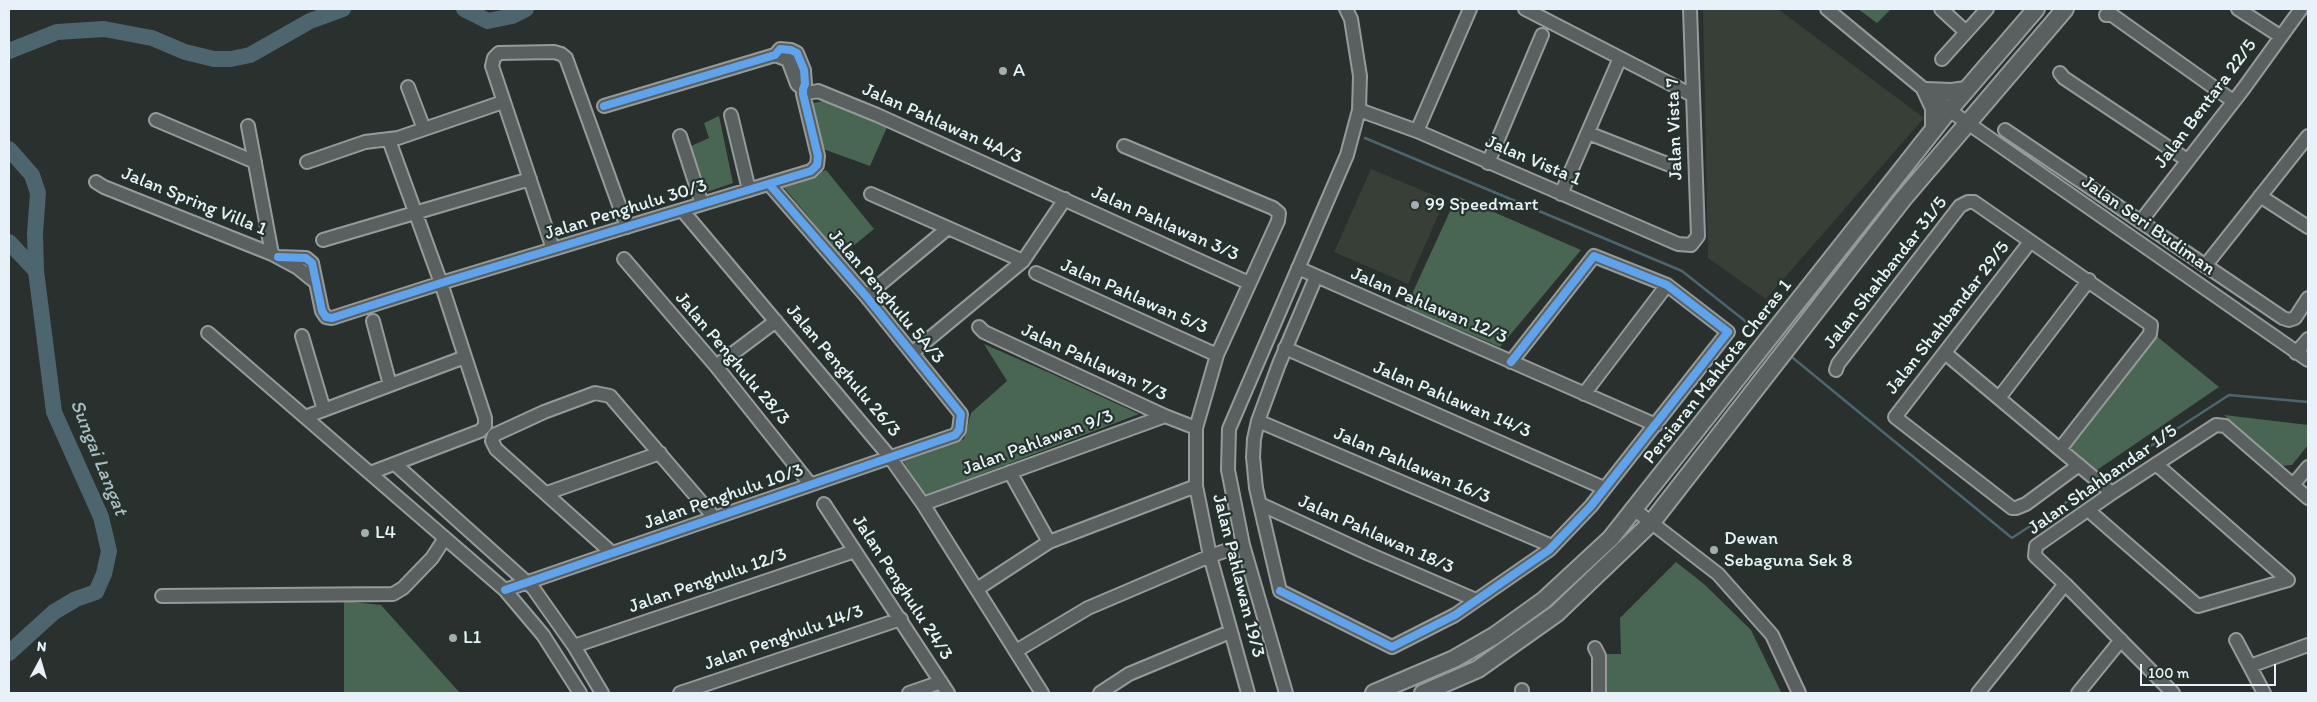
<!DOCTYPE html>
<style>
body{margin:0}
#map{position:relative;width:2317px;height:702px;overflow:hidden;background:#29302d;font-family:Itim,sans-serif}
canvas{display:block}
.frame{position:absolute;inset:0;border:10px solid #e8f1f8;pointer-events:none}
.north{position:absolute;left:15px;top:637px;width:50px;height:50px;-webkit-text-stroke:4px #26332d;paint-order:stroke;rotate:6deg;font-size:14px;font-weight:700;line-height:20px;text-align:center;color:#e8f1f8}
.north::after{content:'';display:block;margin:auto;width:18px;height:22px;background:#e8f1f8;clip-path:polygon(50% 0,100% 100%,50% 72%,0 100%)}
.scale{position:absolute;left:2140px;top:664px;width:136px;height:22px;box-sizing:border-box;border:2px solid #e8f1f8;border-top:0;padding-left:6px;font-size:15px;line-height:18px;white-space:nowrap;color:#e8f1f8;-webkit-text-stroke:4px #26332d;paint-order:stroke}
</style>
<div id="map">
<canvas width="2317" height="702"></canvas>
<div class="frame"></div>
<div class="north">N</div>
<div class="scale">100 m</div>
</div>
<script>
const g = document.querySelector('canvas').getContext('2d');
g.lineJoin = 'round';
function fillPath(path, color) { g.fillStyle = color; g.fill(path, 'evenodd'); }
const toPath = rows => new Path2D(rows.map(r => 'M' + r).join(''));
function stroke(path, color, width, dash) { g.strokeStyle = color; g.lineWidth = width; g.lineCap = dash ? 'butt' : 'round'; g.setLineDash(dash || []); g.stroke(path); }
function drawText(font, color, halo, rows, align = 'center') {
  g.font = font + ' Itim,sans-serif'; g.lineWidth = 4.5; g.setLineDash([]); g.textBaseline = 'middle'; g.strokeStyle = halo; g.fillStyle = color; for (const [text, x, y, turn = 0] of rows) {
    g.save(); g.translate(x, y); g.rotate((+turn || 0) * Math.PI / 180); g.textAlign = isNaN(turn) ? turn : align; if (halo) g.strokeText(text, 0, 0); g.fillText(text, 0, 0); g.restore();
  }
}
const built = toPath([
 [1703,9,1778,9,1924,118,1766,299,1708,258],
 [1371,169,1438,197,1442,207,1408,284,1334,252]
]);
const green = toPath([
 [1858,9,1891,9,1877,23],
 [825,101,888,125,870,166,823,149,813,103],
 [719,116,733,183,704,193,689,147,709,138,704,123],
 [826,170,874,229,841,256,782,185],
 [1457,196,1581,250,1500,347,1406,307],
 [2154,334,2219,387,2097,470,2068,446],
 [984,344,1050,373,1139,414,924,496,902,459,964,439,971,413,1007,381],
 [2224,415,2308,425,2308,445,2292,465,2281,466],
 [1676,562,1704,584,1751,630,1781,692,1604,693,1603,654,1621,654,1620,618],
 [344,601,381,605,460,693,344,693]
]);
const stream = toPath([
 [1365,138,1682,271,1754,328],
 [1793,358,2012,538,2094,484],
 [2106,475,2229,395,2308,402]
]);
const river = toPath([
 [464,9,488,21,512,16,526,9],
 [9,51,57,32,104,29,152,38,185,52,214,59,231,59,250,55,310,21,343,9],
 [9,149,32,175,38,193,35,233,36,271,54,412,101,517,109,551,104,574,96,592,76,599,54,612,9,653],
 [9,242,36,271]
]);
const minor = toPath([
 [1525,9,1692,95],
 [1827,9,1949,110,2308,360],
 [1941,9,1966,32],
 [2238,9,2280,36],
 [2106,15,2112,15,2233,101],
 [775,55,788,60,797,84,803,89],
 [1942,59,1987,9],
 [2060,73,2064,78,2187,160],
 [408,87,424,129],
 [803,94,818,91,877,115,1249,283],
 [1359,110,1417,131,1678,244,1691,245,1698,236,1690,9],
 [731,115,749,190],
 [156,120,255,162],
 [248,126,272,254],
 [2005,130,2283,318,2289,320,2295,318,2308,298],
 [1417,131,1470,9],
 [1588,133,1675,167],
 [680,136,702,204],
 [1124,146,1273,208,1279,213,1278,221,1217,355,1196,428,1196,486,1210,556,1248,693],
 [307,162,365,142,398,138,503,102],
 [1488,163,1542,35],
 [96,182,104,187,272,254,298,268,314,281],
 [871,194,1023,261],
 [1561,194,1620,58],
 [2260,196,2308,227],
 [682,210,889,456,923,504,1042,693],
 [2141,221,2244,88,2301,9],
 [323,240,530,179],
 [2030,242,1895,417,2012,508,2016,508,2026,504,2079,465],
 [553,249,492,66,494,58,499,53,554,52,561,54,566,58,627,227],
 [278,257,306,258,312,263,322,311,326,317,332,318,441,283,811,171,817,165,818,156,803,94,803,89,805,84,804,70,797,53,791,50,780,49,775,55,604,106],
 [624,259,716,366,810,484],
 [2205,266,2308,136],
 [1298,268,1656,425],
 [1036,273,1217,355],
 [866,296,948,228],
 [373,321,390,385],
 [979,327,984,332,1165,416,1196,428],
 [208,333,505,590,543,635,580,693],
 [302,336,324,410],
 [1285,348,1604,488],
 [912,353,1023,261,1065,199],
 [1945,353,2112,493],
 [2296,353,2308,339],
 [716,366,776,321],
 [1836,370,1838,364,1960,206,1968,202,1974,202,2151,325,2150,334,2060,449],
 [1584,394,1667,285],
 [1999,398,2089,280],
 [305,417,465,357],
 [1258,421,1552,546],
 [395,464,533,588,574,646,602,693],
 [2156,464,2288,580],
 [1010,472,1049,542],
 [370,473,480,431,485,426,485,418,441,283,389,140],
 [2293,485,2308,467],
 [547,493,660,453],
 [824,504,948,693],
 [923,504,1165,416],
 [1260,504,1369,554,1476,600],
 [1635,510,1718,574,1772,635,1799,693],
 [2088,510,2198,606,2288,580],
 [612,553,496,449,492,441,494,435,544,412,595,393,610,396,714,517],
 [977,589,1049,542,1196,486],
 [505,590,955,435,959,430,961,414,866,296,769,184],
 [1280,591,1392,647,1455,615,1549,550,1591,506,1728,332,1667,285,1594,256,1511,362],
 [1280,591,1256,488,1253,457,1254,439,1258,421,1279,364,1316,277],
 [162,596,393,594,403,588,432,558,445,538],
 [2236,640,2264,693],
 [574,646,855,551],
 [1595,648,1599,656,1599,693],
 [1016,651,1088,608,1210,556,1243,545],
 [2250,666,2308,645],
 [1522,690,1522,693],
 [680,693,901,619],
 [909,693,941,682],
 [1100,693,1129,674,1230,632],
 [1286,693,1243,545,1228,470,1229,429,1347,155,1359,110,1360,76,1351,19,1346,9],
 [1978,693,2065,584],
 [2078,693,2121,640],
 [2173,693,2065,584,2035,556,2036,546,2112,493,2216,425,2225,426,2308,498]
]);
const major = toPath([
 [1926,91,1952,92,1966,90],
 [1926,91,1934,108,1934,128],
 [1374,693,1454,659,1494,636,1544,600,1611,538,1949,110,2036,9],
 [1423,693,1478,669,1557,613,1652,522,1903,199,2065,9]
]);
const cycleway = toPath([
 [278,257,306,258,312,263,322,311,326,317,332,318,441,283,811,171,817,165,818,156,803,94,803,89,805,84,804,70,797,53,791,50,780,49,775,55,604,106],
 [505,590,955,435,959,430,961,414,866,296,769,184],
 [1280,591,1392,647,1455,615,1549,550,1591,506,1728,332,1667,285,1594,256,1511,362]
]);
const markers = [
 [1003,71,5,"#a5adb1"],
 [1415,205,5,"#a5adb1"],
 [365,533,5,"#a5adb1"],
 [1714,550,5,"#a5adb1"],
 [453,638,5,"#a5adb1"]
];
const poiNames = [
 ["A",1013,71],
 ["99 Speedmart",1425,205],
 ["L4",375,533],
 ["Dewan",1724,539],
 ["Sebaguna Sek 8",1724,561],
 ["L1",463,638]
];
const streetNames = [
 ["Jalan Bentara 22/5",2206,104,-53],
 ["Jalan Pahlawan 4A/3",942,124,24],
 ["Jalan Vista 7",1675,129,-92],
 ["Jalan Vista 1",1533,161,23],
 ["Jalan Spring Villa 1",194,202,22],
 ["Jalan Penghulu 30/3",626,210,-17],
 ["Jalan Pahlawan 3/3",1165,224,24],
 ["Jalan Seri Budiman",2148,226,35],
 ["Jalan Shahbandar 31/5",1886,273,-52],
 ["Jalan Penghulu 5A/3",886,297,50],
 ["Jalan Pahlawan 5/3",1134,297,24],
 ["Jalan Pahlawan 12/3",1429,306,23],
 ["Jalan Shahbandar 29/5",1948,318,-52],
 ["Jalan Penghulu 28/3",732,359,50],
 ["Jalan Pahlawan 7/3",1094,363,25],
 ["Jalan Penghulu 26/3",843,371,50],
 ["Persiaran Mahkota Cheras 1",1718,372,-52],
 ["Jalan Pahlawan 14/3",1452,400,23],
 ["Jalan Pahlawan 9/3",1038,443,-20],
 ["Jalan Pahlawan 16/3",1412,466,23],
 ["Jalan Shahbandar 1/5",2103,480,-35],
 ["Jalan Penghulu 10/3",724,497,-19],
 ["Jalan Pahlawan 18/3",1376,535,24],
 ["Jalan Pahlawan 19/3",1238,576,76],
 ["Jalan Penghulu 12/3",708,581,-19],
 ["Jalan Penghulu 24/3",902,588,57],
 ["Jalan Penghulu 14/3",784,638,-19]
];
const waterNames = [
 ["Sungai Langat",98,458,68]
];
fillPath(built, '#373f36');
fillPath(green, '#496652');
stroke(stream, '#4c656f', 2.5);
stroke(river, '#4c656f', 16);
stroke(minor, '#959a9a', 16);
stroke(major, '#959a9a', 20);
stroke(minor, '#5a6060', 12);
stroke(major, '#5a6060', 16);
stroke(cycleway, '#60a3ed', 8);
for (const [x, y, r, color] of markers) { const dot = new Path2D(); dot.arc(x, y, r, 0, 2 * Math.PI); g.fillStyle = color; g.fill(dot); stroke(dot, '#26332d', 2); }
drawText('19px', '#e8f1f8', '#26332d', poiNames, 'left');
drawText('19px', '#e8f1f8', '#26332d', streetNames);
drawText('italic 20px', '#abbbc4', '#26332d', waterNames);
</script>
